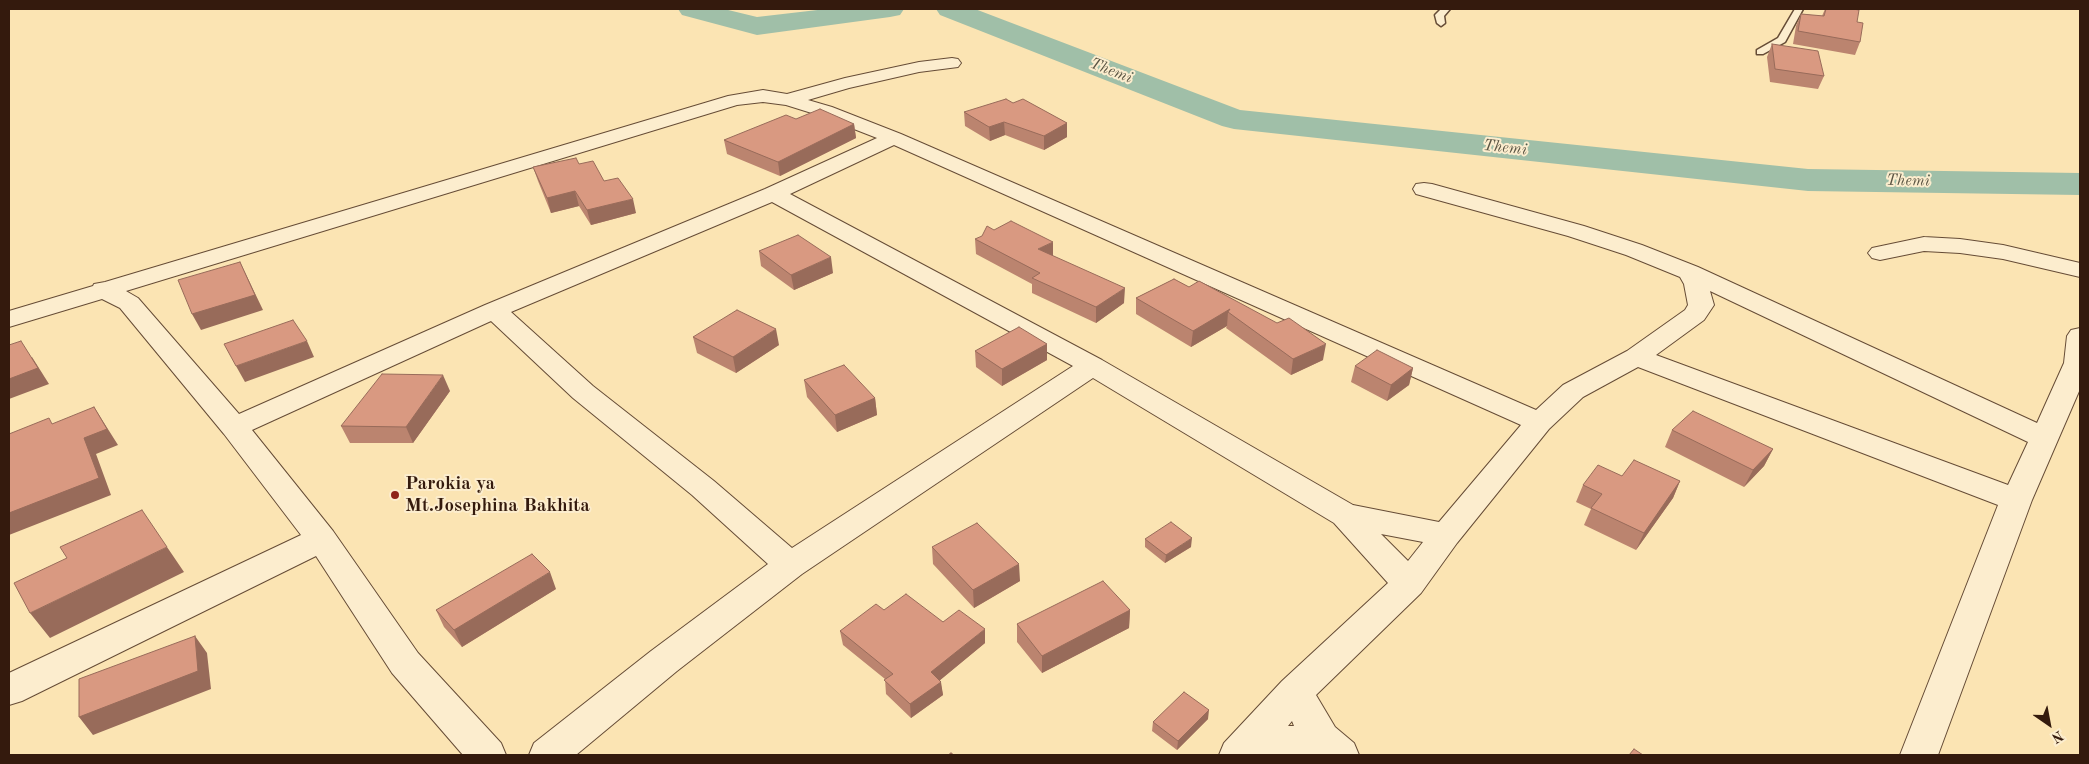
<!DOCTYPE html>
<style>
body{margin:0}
#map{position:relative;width:2089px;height:764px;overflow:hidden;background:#fbe4b3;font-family:"Old Standard TT",serif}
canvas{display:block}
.frame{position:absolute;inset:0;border:10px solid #341a0d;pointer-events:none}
.north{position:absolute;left:2024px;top:699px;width:50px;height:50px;-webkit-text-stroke:4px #fcedce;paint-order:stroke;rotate:147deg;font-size:14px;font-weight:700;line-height:20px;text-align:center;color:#341a0d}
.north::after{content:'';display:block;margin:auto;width:18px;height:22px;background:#341a0d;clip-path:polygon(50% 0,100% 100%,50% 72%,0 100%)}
</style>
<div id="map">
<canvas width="2089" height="764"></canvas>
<div class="frame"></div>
<div class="north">N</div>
</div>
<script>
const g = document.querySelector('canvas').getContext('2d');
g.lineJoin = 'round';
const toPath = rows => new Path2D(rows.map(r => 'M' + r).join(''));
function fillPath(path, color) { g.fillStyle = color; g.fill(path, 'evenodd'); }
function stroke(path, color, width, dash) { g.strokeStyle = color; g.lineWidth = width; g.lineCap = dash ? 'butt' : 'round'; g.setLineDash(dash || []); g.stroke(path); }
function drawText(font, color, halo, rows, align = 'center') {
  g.font = font + ' "Old Standard TT",serif'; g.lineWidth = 4; g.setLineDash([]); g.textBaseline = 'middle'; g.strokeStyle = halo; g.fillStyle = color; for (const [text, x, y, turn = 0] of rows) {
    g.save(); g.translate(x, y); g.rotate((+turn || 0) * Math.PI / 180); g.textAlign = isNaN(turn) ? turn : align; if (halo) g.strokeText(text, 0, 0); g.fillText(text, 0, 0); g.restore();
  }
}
const river = toPath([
 [678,9,724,9,757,17,826,9,904,9,900,15,890,17,757,35,682,15,678,9],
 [936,9,975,9,1240,110,1808,169,2080,173,2080,195,1808,191,1234,129,1222,126,940,15,936,9]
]);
const service = toPath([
 [1441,9,1450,9,1444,16,1445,23,1441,26,1437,23,1435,15,1441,9],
 [1795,9,1803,9,1785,42,1763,54,1757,54,1757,50,1778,38,1795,9]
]);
const minor = toPath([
 [952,58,958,59,961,63,958,67,919,72,849,88,808,100,832,107,901,134,1536,410,1563,385,1627,351,1685,310,1688,305,1684,284,1680,277,1626,255,1568,236,1416,194,1413,189,1416,184,1424,183,1432,184,1584,226,1642,245,1698,267,2037,423,2064,363,2067,336,2071,330,2080,328,2080,389,2032,500,1938,755,1900,755,1998,505,1638,367,1583,397,1549,429,1457,543,1421,593,1316,695,1335,727,1354,743,1359,755,1219,755,1224,743,1282,681,1388,583,1334,523,1093,378,802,574,677,671,576,755,529,755,534,743,651,651,768,564,692,495,573,398,491,321,252,430,333,531,418,653,501,743,506,755,463,755,392,673,316,556,22,701,9,705,9,673,301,535,224,434,120,308,102,299,9,327,9,311,93,286,94,284,105,282,728,96,763,90,787,94,845,78,919,62,952,58],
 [763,102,786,105,818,115,877,138,765,189,485,305,239,414,138,298,126,291,737,105,763,102],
 [894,145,1521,425,1439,522,1353,505,1102,360,790,194,894,145],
 [772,202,1073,366,792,548,714,481,593,386,511,312,772,202],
 [1710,291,2028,442,2008,485,1656,355,1704,320,1714,305,1710,291],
 [1381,534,1423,542,1408,561,1381,534],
 [1292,721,1294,726,1288,726,1292,721],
 [1924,237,1960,239,2003,245,2080,263,2080,277,2003,259,1960,253,1924,251,1880,260,1872,258,1868,253,1872,248,1924,237]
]);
const wall = toPath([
 [1825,9,1853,9,1857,22,1860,42,1855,55,1793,44,1796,26,1801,14,1822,16],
 [1772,44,1824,76,1818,89,1770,82,1767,57],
 [1013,103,1067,123,1067,137,1044,150,1005,135,990,141,965,126,964,112],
 [796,119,854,124,856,138,780,176,727,154,724,140],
 [579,164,604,181,636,213,591,225,579,206,551,213,538,181,533,167],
 [975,239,1053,256,1124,303,1096,323,1032,293,1032,284,976,254],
 [759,251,833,273,794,290,761,266],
 [1174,279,1323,360,1291,375,1226,328,1227,326,1191,347,1136,314,1136,298],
 [693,337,779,345,736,373,697,353],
 [1047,344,1047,360,1002,386,976,367,975,351],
 [1355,366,1413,368,1409,385,1387,401,1351,382],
 [804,380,875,398,877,415,837,432,807,397],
 [450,391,413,443,350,443,341,426],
 [1672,430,1773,449,1764,466,1744,487,1665,447],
 [1622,476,1680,481,1673,498,1636,550,1584,525,1591,509,1576,502,1583,485],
 [1145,539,1191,547,1165,563,1145,547],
 [932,547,1020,581,974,608,933,564],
 [556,589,462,647,444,627,436,610],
 [884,610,943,622,985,643,940,680,943,695,911,718,886,694,885,679,843,645,840,631],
 [1130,610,1129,628,1042,673,1017,642,1017,624],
 [1208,719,1177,750,1152,731,1153,722]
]);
const shadedWall = toPath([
 [1004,122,1005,135,990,141,989,127],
 [1067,123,1067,137,1044,150,1044,136],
 [854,124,856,138,780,176,778,162],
 [575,191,579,206,551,213,547,198],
 [633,199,636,213,591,225,587,210],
 [1053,242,1053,257,1038,249],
 [831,257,833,273,794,290,791,275],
 [240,262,263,310,201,330,192,314],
 [1125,288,1124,303,1096,323,1096,307],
 [1230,309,1228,312,1227,326,1191,347,1193,331],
 [776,329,779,345,736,373,733,357],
 [307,341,314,357,245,382,236,366],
 [1047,344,1047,360,1002,386,1002,369],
 [1326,344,1323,360,1291,375,1293,359],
 [32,357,49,384,9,399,9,379],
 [1413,368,1409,385,1387,401,1391,385],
 [443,375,450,391,413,443,406,427],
 [875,398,877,415,837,432,835,415],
 [94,407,118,445,96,454,111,495,9,535,9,513],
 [1773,449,1764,466,1744,487,1753,470],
 [1680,481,1673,498,1636,550,1644,533],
 [1192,538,1191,547,1165,563,1166,555],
 [167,547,184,572,50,638,30,613],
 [1019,564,1020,581,974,608,973,590],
 [550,572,556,589,462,647,454,630],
 [1130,610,1129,628,1042,673,1042,656],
 [985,629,985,643,933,686,931,672],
 [195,636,207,653,211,689,93,735,79,717],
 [941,682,943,695,911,718,910,704],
 [1209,710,1208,719,1177,750,1178,741]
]);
const building = toPath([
 [1826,9,1853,9,1859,10,1857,22,1863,23,1860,42,1798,31,1801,14,1824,16,1826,9],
 [1772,44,1818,51,1824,76,1775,69,1772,44],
 [1006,99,1013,103,1023,99,1067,123,1044,136,1004,122,989,127,964,112,1006,99],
 [820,109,854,124,778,162,724,140,786,115,796,119,820,109],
 [576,158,579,164,593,161,604,181,618,178,633,199,587,210,575,191,547,198,533,167,576,158],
 [1011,221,1053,242,1038,249,1125,288,1096,307,1032,278,1040,273,975,239,982,236,987,226,994,230,1011,221],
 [798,235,831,257,791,275,759,251,798,235],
 [240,262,255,295,192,314,178,280,240,262],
 [1174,279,1189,287,1199,281,1277,323,1289,318,1326,344,1293,359,1228,312,1230,309,1193,331,1136,298,1174,279],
 [737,310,776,329,733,357,693,337,737,310],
 [293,320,307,341,236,366,224,344,293,320],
 [1019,327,1047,344,1002,369,975,351,1019,327],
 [21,341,38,368,9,379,9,345,21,341],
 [1377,350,1413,368,1391,385,1355,366,1377,350],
 [844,365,875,398,835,415,804,380,844,365],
 [382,374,443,375,406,427,341,426,382,374],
 [94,407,107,429,84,438,99,478,9,513,9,434,49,418,52,424,94,407],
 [1693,411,1773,449,1753,470,1672,430,1693,411],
 [1634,460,1680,481,1644,533,1591,508,1602,494,1583,485,1598,465,1622,476,1634,460],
 [142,510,167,547,30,613,14,583,67,558,60,547,142,510],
 [1171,522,1192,538,1166,555,1145,539,1171,522],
 [977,523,1019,564,973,590,932,547,977,523],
 [532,554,550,572,454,630,436,610,532,554],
 [1103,581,1130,610,1042,656,1017,624,1103,581],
 [906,594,943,622,959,610,985,629,931,672,941,682,910,704,884,680,893,674,840,631,876,604,884,610,906,594],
 [195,636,198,671,79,717,79,679,195,636],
 [1184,692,1209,710,1178,741,1153,722,1184,692],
 [1634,749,1643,755,1629,755,1634,749],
 [951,753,954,755,948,755,951,753]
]);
const markers = [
 [395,495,5,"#8f2418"]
];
const farWaternames = [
 ["Themi",1111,71,21],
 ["Themi",1505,148,6],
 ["Themi",1908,181,1]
];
const poiNames = [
 ["Parokia ya",405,484],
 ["Mt.Josephina Bakhita",405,506]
];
fillPath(river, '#a0bfa8');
stroke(service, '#664c36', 3);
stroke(minor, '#664c36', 2);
fillPath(service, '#fcedce');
fillPath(minor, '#fcedce');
fillPath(wall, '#bb846f');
fillPath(shadedWall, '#986b5a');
fillPath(building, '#d99981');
stroke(building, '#986b5a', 1);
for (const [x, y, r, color] of markers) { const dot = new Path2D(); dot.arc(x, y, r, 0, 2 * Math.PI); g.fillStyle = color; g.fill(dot); stroke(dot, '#fcedce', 2); }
drawText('italic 16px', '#5a5443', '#fcedce', farWaternames);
drawText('bold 19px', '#341a0d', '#fcedce', poiNames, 'left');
</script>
